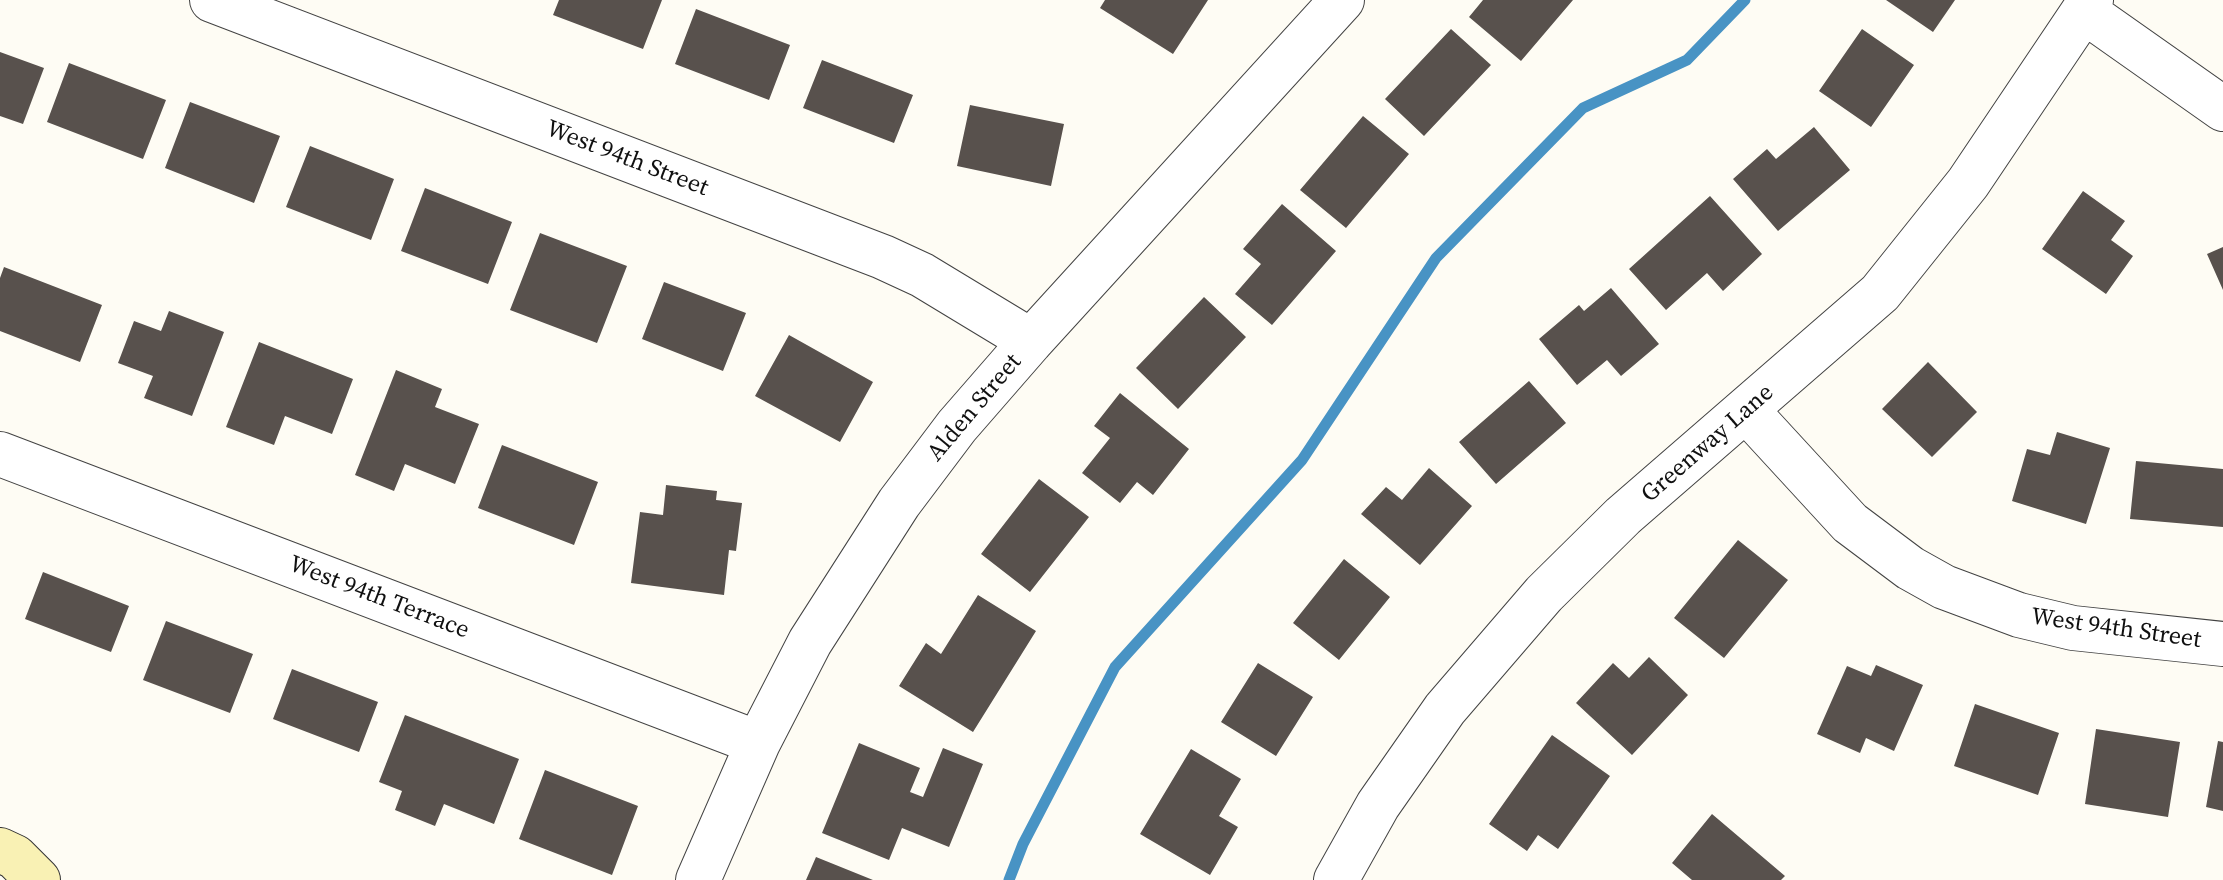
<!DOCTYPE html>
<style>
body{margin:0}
canvas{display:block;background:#fefcf4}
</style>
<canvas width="2223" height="880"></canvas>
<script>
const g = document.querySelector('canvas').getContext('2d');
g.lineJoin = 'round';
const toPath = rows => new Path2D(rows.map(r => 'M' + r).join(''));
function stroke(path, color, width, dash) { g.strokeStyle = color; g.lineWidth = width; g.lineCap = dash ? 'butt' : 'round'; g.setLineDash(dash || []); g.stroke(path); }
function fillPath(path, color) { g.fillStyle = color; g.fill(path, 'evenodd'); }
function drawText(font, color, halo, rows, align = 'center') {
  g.font = font + ' "Source Serif 4",serif'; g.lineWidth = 8; g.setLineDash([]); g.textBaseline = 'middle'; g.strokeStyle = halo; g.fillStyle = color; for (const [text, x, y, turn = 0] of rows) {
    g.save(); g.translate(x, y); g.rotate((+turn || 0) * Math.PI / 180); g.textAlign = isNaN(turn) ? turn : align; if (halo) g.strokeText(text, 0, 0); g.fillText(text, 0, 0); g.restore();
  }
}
const stream = toPath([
 [1009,880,1023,844,1115,667,1302,460,1436,258,1583,108,1687,60,1745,0]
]);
const building = toPath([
 [559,0,662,0,643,49,553,15],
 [1105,0,1208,0,1173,54,1100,8],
 [1483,0,1573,0,1521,61,1469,17],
 [1886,0,1955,0,1933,32],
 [696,9,790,45,769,100,675,64],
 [1451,29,1491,65,1424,136,1385,99],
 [1862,29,1914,65,1871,127,1819,91],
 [0,52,44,68,23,124,0,116],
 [822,60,913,95,894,143,803,108],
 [69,63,166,100,143,159,47,122],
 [190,102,280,136,254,203,165,168],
 [970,105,1064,124,1051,186,957,166],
 [1363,116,1409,154,1346,228,1300,190],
 [1814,127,1850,170,1778,231,1733,179,1767,149,1776,159],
 [310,146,394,179,371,240,286,207],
 [425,188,512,222,488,284,401,251],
 [2083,191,2125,221,2111,240,2133,256,2106,294,2042,249],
 [1710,196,1762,254,1723,291,1707,273,1666,310,1629,269],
 [1282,204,1336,251,1272,325,1235,294,1261,264,1243,249],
 [540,233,627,266,597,343,510,310],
 [2223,247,2223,290,2207,254],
 [4,267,102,305,80,362,0,331,0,278],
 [664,282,746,313,723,371,642,339],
 [1611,288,1659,344,1621,376,1607,360,1577,385,1539,339,1579,305,1584,311],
 [1204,297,1246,337,1178,409,1136,368],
 [169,311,224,332,192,416,144,398,153,376,118,363,134,321,161,331],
 [789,335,873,382,840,442,755,396],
 [259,342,353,379,332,434,285,416,274,445,226,427],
 [1928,362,1977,412,1932,457,1882,409],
 [396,370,442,389,435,407,479,424,455,484,405,464,394,491,355,475],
 [1529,381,1566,423,1496,484,1459,442],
 [1120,393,1189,449,1153,495,1137,482,1120,503,1082,473,1110,438,1094,426],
 [2057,432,2110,448,2086,524,2012,501,2027,449,2050,455],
 [502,445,598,482,574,545,478,508],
 [2136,461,2223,469,2223,527,2130,519],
 [1429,468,1472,506,1420,565,1361,514,1386,487,1402,500],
 [1039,479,1089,517,1030,592,981,554],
 [666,485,717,491,716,500,742,503,736,551,729,550,724,595,631,583,640,512,663,515],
 [1738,540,1788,580,1724,658,1674,618],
 [1344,559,1390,597,1339,660,1293,623],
 [43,572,129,606,111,652,25,619],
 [978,595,1036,631,973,732,899,686,926,643,941,654],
 [166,621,253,654,230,713,143,680],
 [1649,657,1688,695,1632,755,1576,703,1613,663,1629,678],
 [1258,663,1313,697,1276,756,1221,722],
 [1876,665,1923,685,1894,751,1866,738,1860,753,1817,734,1847,666,1871,676],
 [292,669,378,702,359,752,273,719],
 [1975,704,2059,733,2038,795,1954,766],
 [405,715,519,759,494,824,444,804,435,826,395,810,402,791,379,782],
 [2096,729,2180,742,2168,817,2085,804],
 [1552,735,1610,776,1558,849,1538,835,1527,851,1489,824],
 [2218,741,2223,742,2223,811,2206,807],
 [859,743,920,768,910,792,923,797,943,748,983,764,949,847,902,828,889,860,822,833],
 [1191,749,1241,779,1219,816,1238,827,1210,875,1140,834],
 [545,770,638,806,612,875,519,839],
 [1712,814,1785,876,1781,880,1692,880,1672,863],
 [816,857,873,880,806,880]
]);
const minor = toPath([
 [212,0,883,257,922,275,1031,341],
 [2084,11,2223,109],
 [1747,411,1850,523,1910,568,1944,587,2019,615,2073,628,2223,644],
 [0,454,758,743],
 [698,880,758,743,810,642,899,503,957,426,1031,341,1342,0],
 [1336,880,1378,805,1445,709,1544,594,1623,516,1880,293,1968,183,2091,0]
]);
const secondary = toPath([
 [0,850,15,857,38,880]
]);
const streetNames = [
 ["West 94th Street",627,159,21],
 ["Alden Street",975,408,-50],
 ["Greenway Lane",1708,444,-41],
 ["West 94th Terrace",379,598,21],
 ["West 94th Street",2116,629,8]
];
stroke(stream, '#4893c4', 11);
fillPath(building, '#58514d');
stroke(minor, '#434343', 46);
stroke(secondary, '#323232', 46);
stroke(minor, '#fff', 44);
stroke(secondary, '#f9f1b4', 44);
drawText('24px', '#101010', '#fff', streetNames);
</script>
